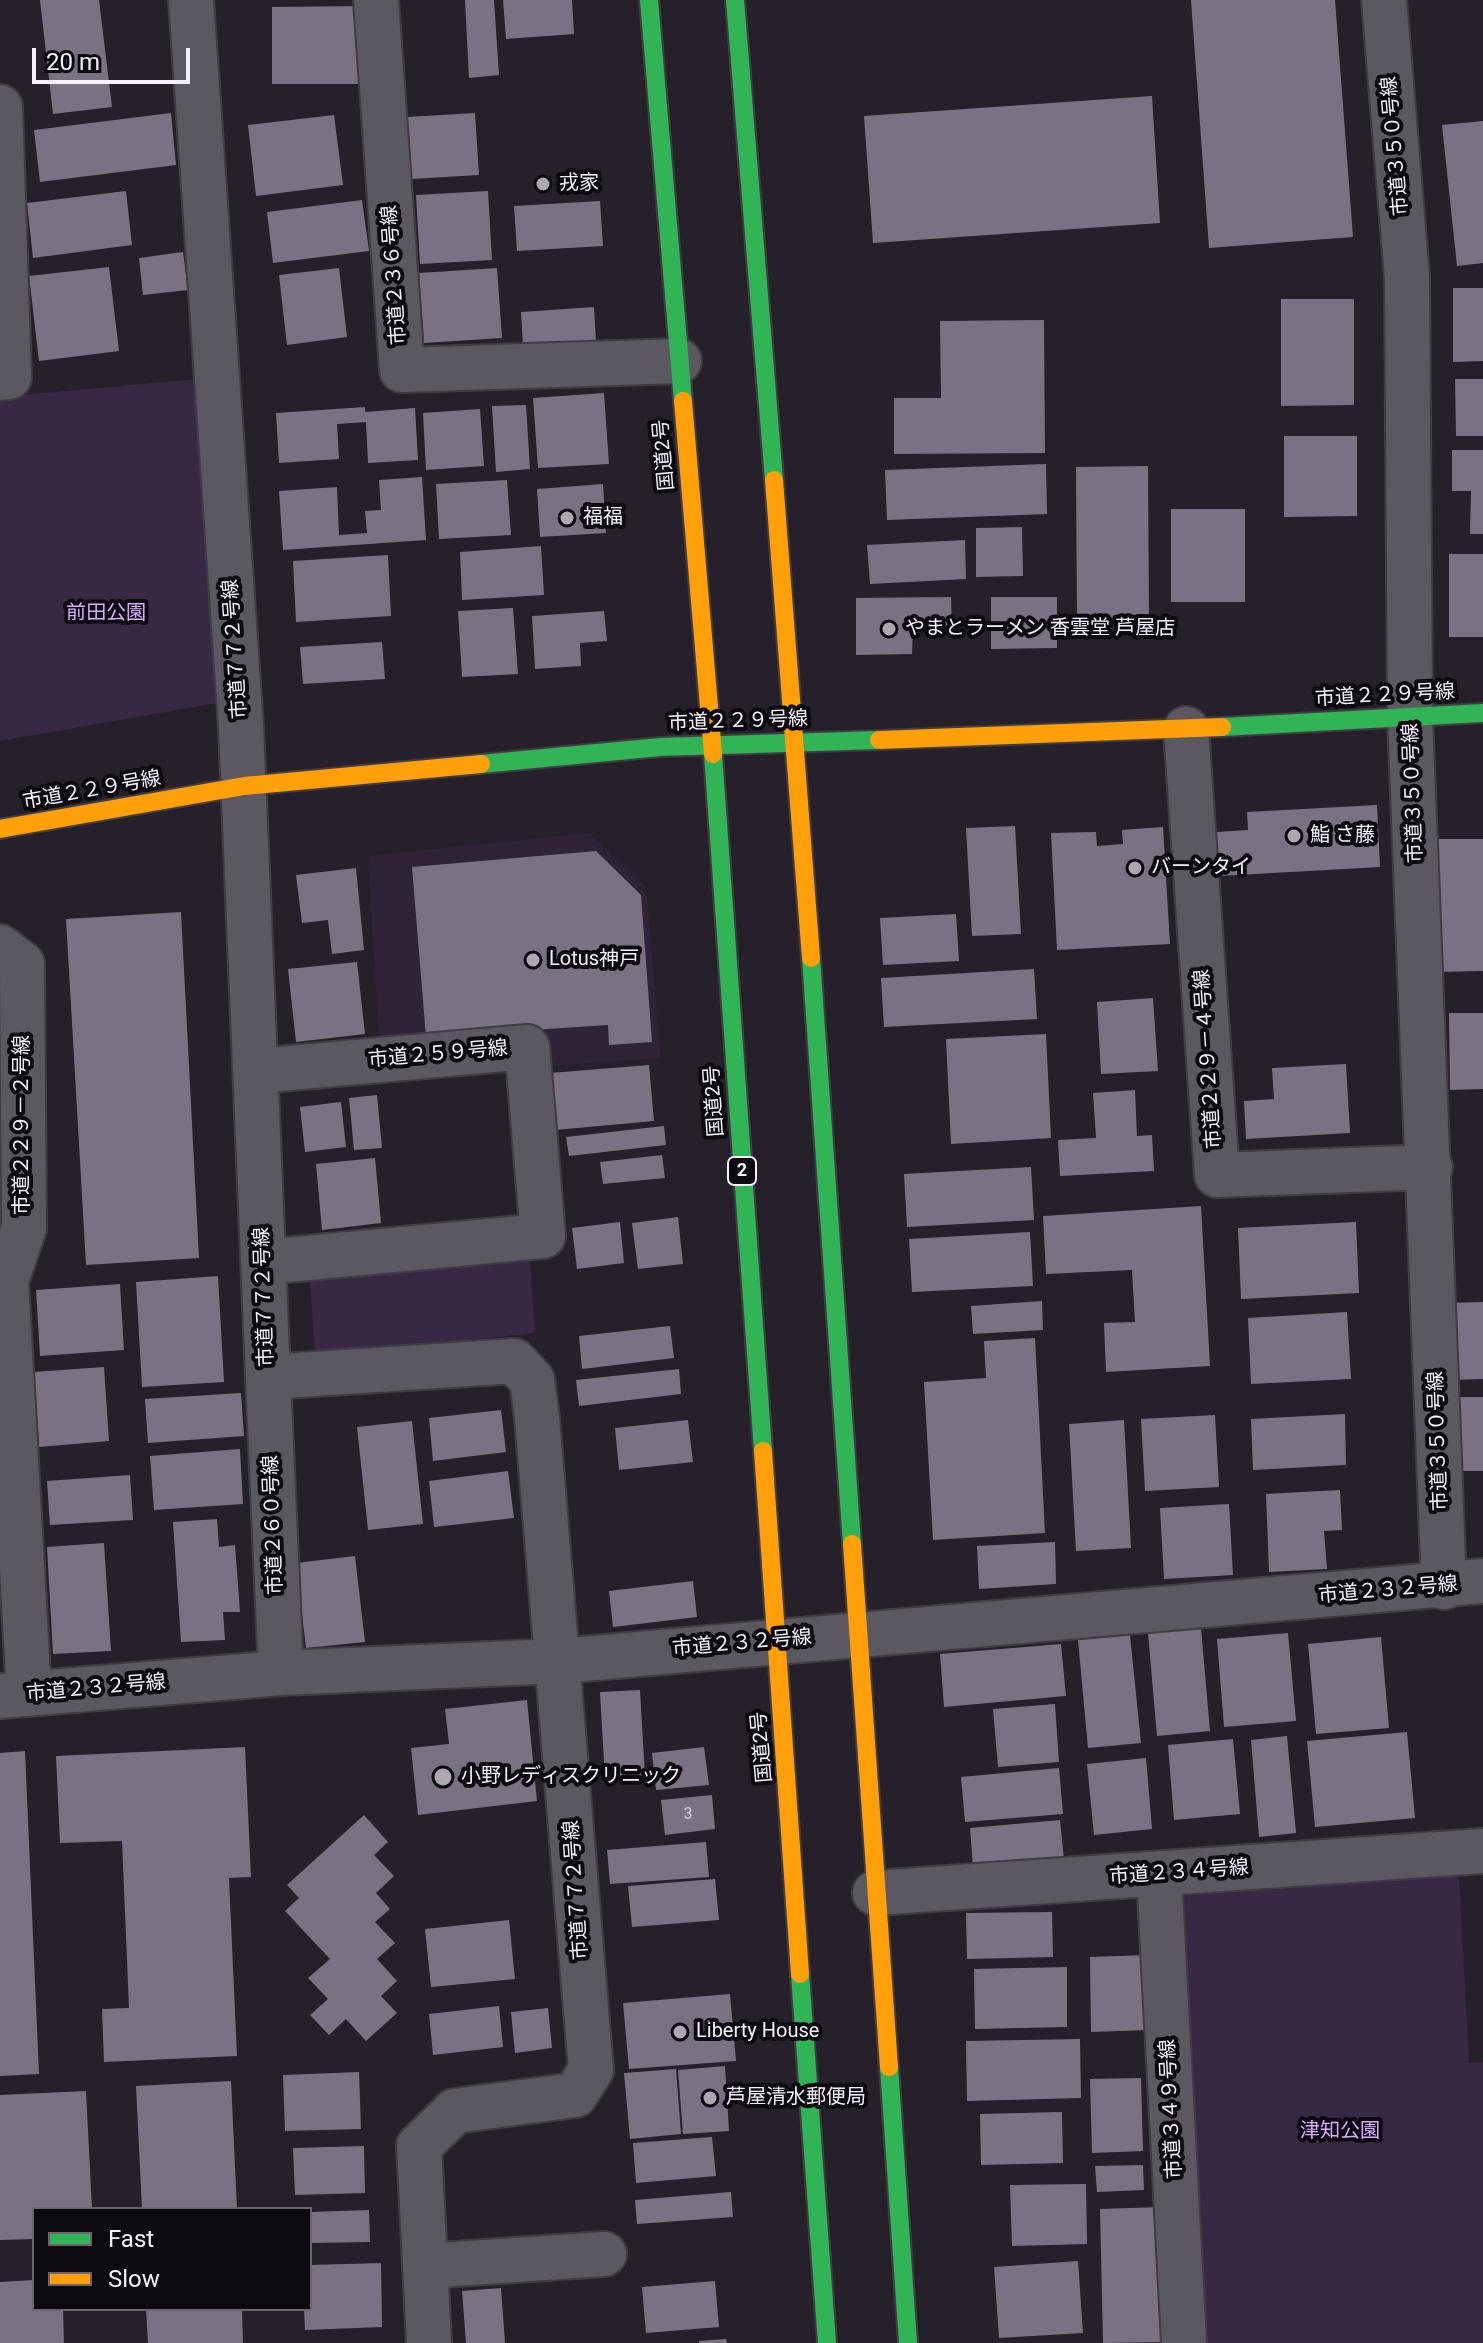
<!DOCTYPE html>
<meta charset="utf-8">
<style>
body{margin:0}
#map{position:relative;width:1483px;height:2343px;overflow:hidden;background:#25202a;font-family:Roboto,sans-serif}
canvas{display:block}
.legend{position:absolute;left:32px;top:2207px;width:280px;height:104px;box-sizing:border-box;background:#0c0910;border:2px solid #6a656e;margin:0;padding:10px 14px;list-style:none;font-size:24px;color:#f6f0fc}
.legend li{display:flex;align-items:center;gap:16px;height:40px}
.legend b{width:40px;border:2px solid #6a656e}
.scale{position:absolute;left:32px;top:48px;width:158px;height:36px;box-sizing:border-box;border:4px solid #f6f0fc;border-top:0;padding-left:10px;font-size:24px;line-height:28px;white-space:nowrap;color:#f6f0fc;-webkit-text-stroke:6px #0c0910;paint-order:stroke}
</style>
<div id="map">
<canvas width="1483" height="2343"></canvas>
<ul class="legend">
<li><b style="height:10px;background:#30b455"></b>Fast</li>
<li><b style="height:10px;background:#ff9f0a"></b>Slow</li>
</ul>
<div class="scale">20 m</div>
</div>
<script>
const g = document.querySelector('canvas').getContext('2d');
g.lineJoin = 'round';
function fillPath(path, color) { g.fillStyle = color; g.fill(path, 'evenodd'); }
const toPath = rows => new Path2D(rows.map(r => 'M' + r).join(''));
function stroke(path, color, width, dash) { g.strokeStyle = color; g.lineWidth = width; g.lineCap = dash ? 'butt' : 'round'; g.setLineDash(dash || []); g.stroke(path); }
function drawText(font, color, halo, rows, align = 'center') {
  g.font = font + ' Roboto,"Noto Sans JP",sans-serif'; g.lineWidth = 8; g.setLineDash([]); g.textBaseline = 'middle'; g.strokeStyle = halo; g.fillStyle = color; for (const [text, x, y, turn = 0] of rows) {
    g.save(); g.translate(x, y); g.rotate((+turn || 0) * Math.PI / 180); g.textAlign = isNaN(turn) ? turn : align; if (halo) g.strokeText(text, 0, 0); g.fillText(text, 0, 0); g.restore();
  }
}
const built = toPath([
 [589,833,646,887,661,1058,548,1066,545,1035,379,1042,368,856]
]);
const green = toPath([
 [196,379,217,703,0,741,0,397],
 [530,1260,535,1333,315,1356,310,1281],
 [1459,1876,1469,2063,1483,2062,1483,2343,1208,2343,1182,1896]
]);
const building = toPath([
 [40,0,99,0,112,107,53,114],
 [465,0,494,0,499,75,469,78],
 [503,0,572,0,574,34,506,39],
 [1191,0,1335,0,1353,237,1209,248],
 [365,6,366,84,272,84,272,7],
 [1152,96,1160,223,873,243,864,116],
 [171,113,176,165,40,182,34,130],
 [475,113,479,175,411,179,407,117],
 [334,115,343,185,256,196,248,125],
 [1483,121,1483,263,1457,266,1442,125],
 [126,191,132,245,33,258,27,203],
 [488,191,492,260,420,264,416,195],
 [362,200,369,251,273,263,267,212],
 [600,201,603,246,517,251,514,206],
 [183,252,188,290,143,295,139,258],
 [109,267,119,351,39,361,29,276],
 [339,268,347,337,287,345,279,275],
 [497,268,502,338,424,343,419,273],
 [1453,288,1483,288,1483,361,1453,362],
 [1281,299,1354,299,1354,405,1281,406],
 [594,307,596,342,523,346,521,312],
 [1044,320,1045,453,894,454,894,398,941,398,940,321],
 [1455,379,1483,379,1483,436,1456,436],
 [604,393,609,464,538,468,533,398],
 [526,405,530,469,496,472,492,406],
 [365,407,365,412,415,408,418,460,368,463,366,422,337,424,339,459,279,463,276,413],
 [480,409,484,466,426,470,423,413],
 [1284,436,1357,436,1357,516,1284,517],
 [1452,450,1483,450,1483,534,1470,534,1471,491,1452,491],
 [1046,464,1047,514,887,520,885,470],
 [1148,466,1149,620,1077,620,1076,467],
 [422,477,426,540,283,550,279,491,337,487,339,535,367,533,365,511,381,510,379,480],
 [507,480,511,535,439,539,436,484],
 [603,484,606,533,540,537,537,489],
 [1171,509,1245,509,1245,602,1171,602],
 [1022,527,1023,576,976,577,976,528],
 [965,540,966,579,870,584,867,545],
 [541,546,544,595,462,600,460,552],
 [1449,554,1483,554,1483,637,1449,637],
 [388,555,391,616,296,622,293,561],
 [951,597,952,628,913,628,912,654,856,655,856,598],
 [991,597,1057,597,1057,648,991,649],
 [513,608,518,674,462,677,458,611],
 [604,611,607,641,580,643,581,666,535,669,532,616],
 [382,642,385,679,303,684,300,647],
 [1377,805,1380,867,1219,876,1216,832,1248,830,1247,812],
 [1015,826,1021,934,972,936,966,828],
 [1163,827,1170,944,1057,950,1051,833,1096,832,1097,846,1123,844,1122,830],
 [1433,839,1483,839,1483,971,1433,972],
 [596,851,641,895,652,1042,609,1045,608,1025,426,1037,412,867],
 [356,868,364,950,332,954,328,920,302,923,296,875],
 [181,912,199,1258,86,1265,66,919],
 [956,914,959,961,883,965,880,918],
 [357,962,365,1034,296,1042,288,969],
 [1034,969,1037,1019,884,1027,881,978],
 [1153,998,1158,1071,1101,1074,1097,1002],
 [1449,1013,1483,1013,1483,1089,1450,1090],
 [1046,1034,1051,1138,951,1144,946,1039],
 [1346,1064,1350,1133,1246,1139,1244,1101,1274,1099,1272,1068],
 [649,1065,654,1121,555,1130,550,1073],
 [1135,1090,1137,1136,1152,1135,1154,1171,1060,1176,1058,1140,1096,1138,1093,1093],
 [377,1095,382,1148,354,1150,349,1098],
 [341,1102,346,1147,305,1152,300,1107],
 [664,1126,666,1145,569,1156,566,1137],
 [662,1155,665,1178,603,1184,600,1162],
 [375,1158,381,1223,322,1230,316,1164],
 [1031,1167,1034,1220,907,1227,904,1174],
 [1201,1206,1210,1366,1106,1372,1104,1323,1135,1322,1132,1270,1046,1274,1043,1216],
 [678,1217,683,1264,638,1269,632,1223],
 [620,1222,624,1263,577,1269,572,1228],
 [1356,1222,1359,1293,1241,1299,1238,1228],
 [1030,1232,1033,1286,912,1292,909,1239],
 [218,1276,224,1382,142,1387,136,1282],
 [120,1284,124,1350,40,1356,36,1290],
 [1042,1301,1043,1330,973,1334,971,1306],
 [1483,1302,1483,1379,1446,1380,1446,1303],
 [1347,1312,1351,1379,1251,1384,1248,1318],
 [670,1326,674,1358,582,1369,579,1336],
 [1035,1338,1045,1533,933,1540,924,1382,986,1378,984,1341],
 [104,1367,109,1441,39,1447,34,1372],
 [679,1369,681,1394,579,1406,576,1380],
 [241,1393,244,1436,148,1443,145,1399],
 [1453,1397,1483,1397,1483,1471,1453,1471],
 [501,1410,506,1452,433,1461,429,1418],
 [1345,1414,1346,1465,1253,1470,1251,1419],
 [1215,1415,1219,1487,1145,1491,1141,1419],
 [688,1420,693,1462,619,1470,615,1428],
 [1124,1420,1131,1548,1076,1551,1069,1424],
 [412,1421,423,1524,368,1530,357,1427],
 [240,1449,243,1504,154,1510,150,1456],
 [508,1471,514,1518,434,1527,429,1481],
 [130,1475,133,1520,50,1525,47,1481],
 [1340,1490,1342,1530,1324,1531,1327,1569,1269,1572,1266,1494],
 [1229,1504,1233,1575,1164,1579,1160,1508],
 [217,1519,219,1547,235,1545,240,1612,223,1612,225,1640,181,1642,173,1522],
 [1055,1542,1056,1584,979,1589,977,1546],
 [104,1543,111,1651,53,1654,47,1547],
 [355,1556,365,1642,306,1648,296,1563],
 [693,1581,697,1617,613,1627,609,1591],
 [1201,1628,1210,1731,1157,1736,1148,1633],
 [1288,1633,1296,1721,1224,1727,1217,1639],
 [1130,1635,1141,1743,1088,1748,1078,1640],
 [1381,1637,1389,1728,1316,1734,1308,1644],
 [1061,1644,1066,1696,944,1707,940,1654],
 [640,1690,645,1776,605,1779,600,1692],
 [527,1700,537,1801,418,1815,411,1748,449,1744,445,1709],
 [1055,1704,1059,1762,998,1767,993,1709],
 [1407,1732,1415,1818,1315,1827,1307,1741],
 [1287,1736,1296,1833,1259,1837,1251,1740],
 [1233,1739,1240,1814,1174,1820,1168,1745],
 [245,1747,251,1877,229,1878,237,2056,104,2062,102,2009,129,2008,122,1841,60,1843,56,1756],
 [704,1747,709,1785,656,1790,652,1753],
 [25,1751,39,2074,0,2076,0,1753],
 [1146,1758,1152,1829,1094,1835,1087,1764],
 [1059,1768,1063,1814,965,1822,961,1777],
 [712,1795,715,1829,665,1835,661,1800],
 [364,1815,388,1842,374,1855,394,1876,376,1893,390,1909,375,1922,395,1943,377,1959,397,1981,381,1996,397,2013,366,2041,346,2019,329,2035,310,2015,328,1999,308,1978,330,1959,285,1911,299,1898,287,1885],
 [1060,1820,1064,1859,973,1867,970,1828],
 [706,1842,709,1877,610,1884,607,1850],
 [715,1879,719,1920,632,1927,628,1886],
 [1052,1912,1053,1957,967,1959,966,1913],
 [509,1920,515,1979,431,1987,425,1929],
 [1147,1955,1149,2030,1091,2032,1090,1957],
 [1067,1967,1067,2027,975,2029,974,1969],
 [730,1994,736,2061,629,2069,623,2003],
 [499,2006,503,2047,433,2055,429,2014],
 [548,2008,552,2048,515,2053,511,2012],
 [1080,2039,1081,2098,967,2101,966,2041],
 [725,2066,729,2131,683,2134,678,2070],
 [676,2069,681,2134,630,2139,624,2073],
 [359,2072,361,2129,285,2131,283,2075],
 [1141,2078,1143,2151,1092,2153,1090,2079],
 [231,2081,237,2209,142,2209,136,2086],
 [86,2091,92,2209,34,2209,34,2239,0,2240,0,2095],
 [1062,2112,1063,2163,981,2165,980,2114],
 [712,2137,716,2176,636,2183,633,2143],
 [364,2146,365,2193,295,2195,293,2148],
 [1143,2165,1144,2190,1097,2192,1095,2166],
 [1086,2184,1087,2244,1012,2246,1010,2185],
 [731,2192,733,2217,637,2224,635,2200],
 [1161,2207,1164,2342,1103,2343,1100,2209],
 [369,2210,370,2242,310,2243,310,2212],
 [1078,2261,1083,2333,999,2338,994,2267],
 [381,2263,382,2327,305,2330,304,2309,310,2309,310,2265],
 [34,2280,34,2309,63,2309,64,2343,0,2343,0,2282],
 [715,2281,719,2327,646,2333,642,2287],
 [501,2288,505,2343,466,2343,462,2291],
 [146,2309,242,2309,243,2343,148,2343],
 [726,2339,727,2343,699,2343,699,2341]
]);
const street = toPath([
 [191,0,241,727,268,1377,514,1361,532,1380,537,1418,591,2070,575,2095,455,2111,419,2146,429,2343],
 [376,0,402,370,679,361],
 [1384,0,1407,277,1410,716,1444,1587],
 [0,107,9,377,0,378],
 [1186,729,1217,1175,1430,1167],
 [0,947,22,964,24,1228,6,1281,29,1694],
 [256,1071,527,1047,543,1236,264,1262],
 [268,1377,281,1673],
 [0,1696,281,1673,559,1661,1483,1581],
 [1159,1874,1184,2343],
 [875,1893,1483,1851],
 [425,2266,604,2254]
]);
const fast = toPath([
 [649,0,683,401],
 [735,0,774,480],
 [1222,727,1483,713],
 [713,754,763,1451],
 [481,764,660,747,879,740],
 [811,958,852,1544],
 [800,1974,827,2343],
 [889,2067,908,2343]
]);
const slow = toPath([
 [683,401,713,754],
 [774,480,811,958],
 [879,740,1222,727],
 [0,829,244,786,481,764],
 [763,1451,800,1974],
 [852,1544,889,2067]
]);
const markers = [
 [543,184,8,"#ada7b2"],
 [567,518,8,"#ada7b2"],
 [889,629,8,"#ada7b2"],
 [1294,836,8,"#ada7b2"],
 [1135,868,8,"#ada7b2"],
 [533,960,8,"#ada7b2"],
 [443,1777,10,"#ada7b2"],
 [680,2032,8,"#ada7b2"],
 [710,2098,8,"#ada7b2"]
];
const numberNames = [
 ["3",688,1815]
];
const shields = [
 [742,1171,28]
];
const shieldNames = [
 ["2",742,1171]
];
const streetNames = [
 ["市道３５０号線",1396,146,-95],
 ["市道２３６号線",395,275,-94],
 ["国道2号",665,455,-95],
 ["市道７７２号線",236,649,-94],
 ["市道２２９号線",1385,696,-3],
 ["市道２２９号線",738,722,-2],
 ["市道２２９号線",92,791,-10],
 ["市道３５０号線",1414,793,-92],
 ["市道２５９号線",438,1055,-5],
 ["市道２２９－４号線",1209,1059,-94],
 ["国道2号",715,1101,-94],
 ["市道２２９－２号線",23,1125,-90],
 ["市道７７２号線",265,1297,-92],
 ["市道３５０号線",1439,1441,-92],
 ["市道２６０号線",274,1525,-92],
 ["市道２３２号線",1388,1591,-5],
 ["市道２３２号線",742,1644,-5],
 ["市道２３２号線",96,1689,-5],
 ["国道2号",763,1747,-95],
 ["市道２３４号線",1179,1873,-4],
 ["市道７７２号線",577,1890,-94],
 ["市道３４９号線",1172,2109,-93]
];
const poiNames = [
 ["戎家",559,184],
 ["福福",583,518],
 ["やまとラーメン 香雲堂 芦屋店",905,629],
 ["鮨 さ藤",1310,836],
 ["バーンタイ",1151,868],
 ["Lotus神戸",549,960],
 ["小野レディスクリニック",461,1777],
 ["Liberty House",696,2032],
 ["芦屋清水郵便局",726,2098]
];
const parkNames = [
 ["前田公園",106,614],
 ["津知公園",1340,2132]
];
fillPath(built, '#2f2338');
fillPath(green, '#372944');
fillPath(building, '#7a7282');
stroke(street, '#403c44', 48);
stroke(fast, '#403c44', 22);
stroke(slow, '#403c44', 22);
stroke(street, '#5c5861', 44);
stroke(fast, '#30b455', 18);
stroke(slow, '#ff9f0a', 18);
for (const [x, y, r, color] of markers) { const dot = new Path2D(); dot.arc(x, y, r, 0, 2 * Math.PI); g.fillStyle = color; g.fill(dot); stroke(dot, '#0c0910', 3); }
drawText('16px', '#d7d0de', null, numberNames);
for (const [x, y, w] of shields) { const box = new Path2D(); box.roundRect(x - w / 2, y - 14, w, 28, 6); g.fillStyle = '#0c0910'; g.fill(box); stroke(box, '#f6f0fc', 2); }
drawText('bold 18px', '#f6f0fc', null, shieldNames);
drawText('20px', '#f6f0fc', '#0c0910', streetNames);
drawText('20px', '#f6f0fc', '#0c0910', poiNames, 'left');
drawText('20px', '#d7acff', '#0c0910', parkNames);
</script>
